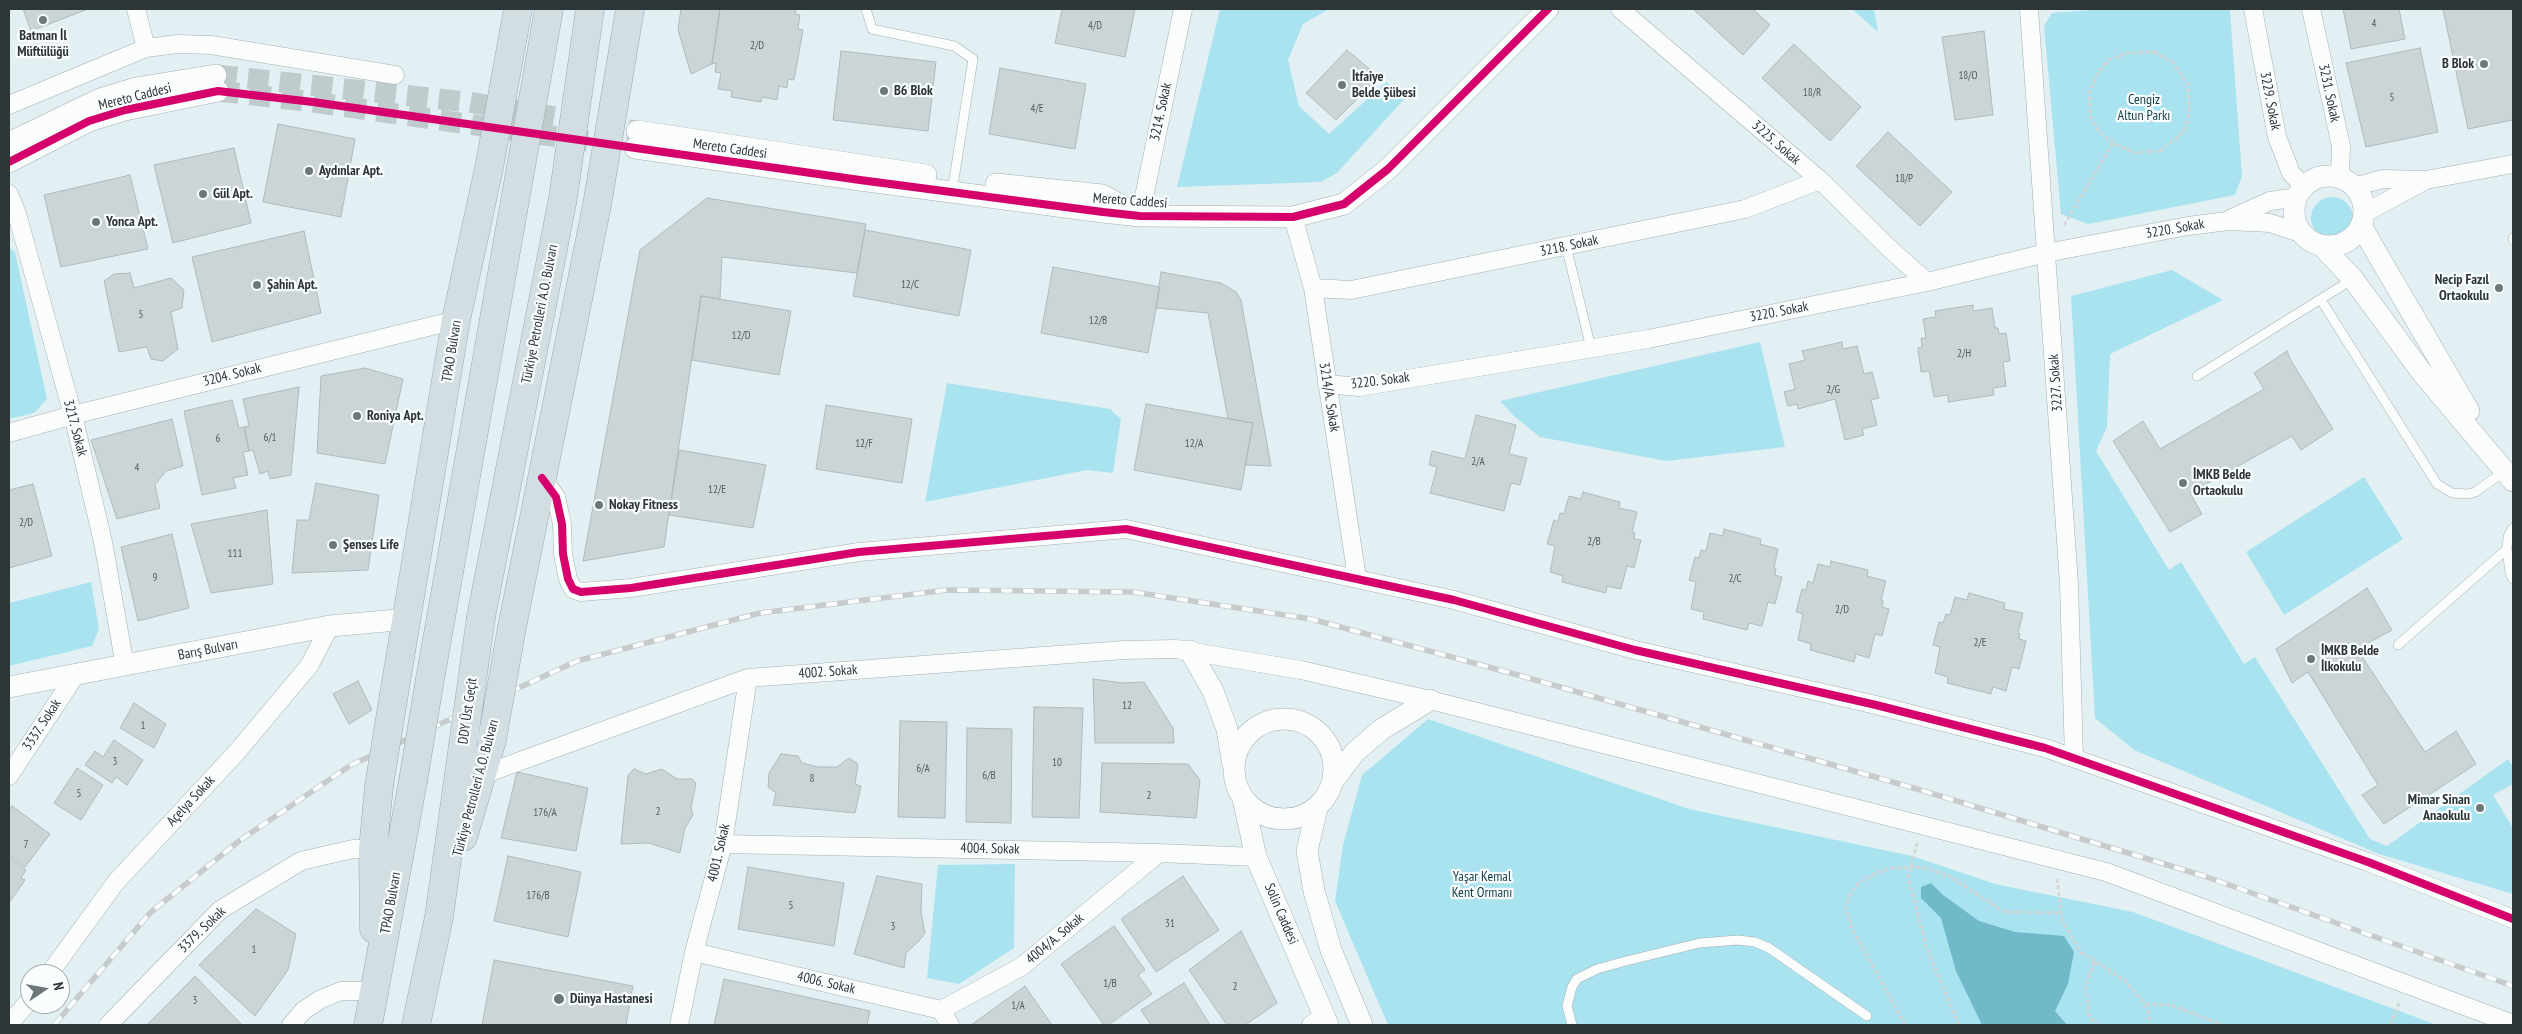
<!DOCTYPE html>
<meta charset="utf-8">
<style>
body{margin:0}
#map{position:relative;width:2522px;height:1034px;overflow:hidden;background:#e3f0f3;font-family:"PT Sans Narrow",sans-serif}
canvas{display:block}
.frame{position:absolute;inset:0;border:10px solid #2d3537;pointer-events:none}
.north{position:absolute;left:20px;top:964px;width:50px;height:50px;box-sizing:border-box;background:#f9fdfe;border:1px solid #a7adae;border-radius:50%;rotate:78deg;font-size:14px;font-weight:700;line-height:20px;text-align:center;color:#2d3537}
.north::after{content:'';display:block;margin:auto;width:18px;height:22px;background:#6d7679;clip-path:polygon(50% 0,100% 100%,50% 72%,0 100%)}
</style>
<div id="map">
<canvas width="2522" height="1034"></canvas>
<div class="frame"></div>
<div class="north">N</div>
</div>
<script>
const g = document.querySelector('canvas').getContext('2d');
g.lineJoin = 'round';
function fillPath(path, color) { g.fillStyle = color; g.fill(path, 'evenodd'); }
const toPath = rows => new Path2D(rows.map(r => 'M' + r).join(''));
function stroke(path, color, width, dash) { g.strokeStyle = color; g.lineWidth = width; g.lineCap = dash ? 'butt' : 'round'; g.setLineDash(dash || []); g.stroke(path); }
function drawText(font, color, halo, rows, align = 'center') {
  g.font = font + ' "PT Sans Narrow",sans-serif'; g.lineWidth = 4.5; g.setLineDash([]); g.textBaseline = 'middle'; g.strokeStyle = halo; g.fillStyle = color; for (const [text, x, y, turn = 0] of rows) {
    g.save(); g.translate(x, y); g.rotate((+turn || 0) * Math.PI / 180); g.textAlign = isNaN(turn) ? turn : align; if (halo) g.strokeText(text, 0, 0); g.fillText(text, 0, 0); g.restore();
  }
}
const green = toPath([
 [1220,9,1329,9,1303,24,1288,60,1299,106,1329,134,1386,82,1407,96,1337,173,1321,182,1177,187],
 [1852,9,1874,9,1878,32],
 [2102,9,2228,9,2230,11,2242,176,2235,195,2088,224,2061,214,2044,26,2052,13],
 '2311 218a21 21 0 1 1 42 0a21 21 0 1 1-42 0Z',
 [9,247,15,252,47,399,34,413,9,419],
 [2172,270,2223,300,2110,354,2107,427,2096,451,2169,570,2181,562,2244,664,2255,657,2370,839,2387,846,2508,759,2513,767,2513,784,2493,795,2513,828,2513,894,2379,854,2134,750,2095,718,2071,296],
 [1760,342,1785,447,1666,461,1540,437,1514,416,1500,401],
 [947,383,1110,409,1121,419,1113,473,1087,470,925,502],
 [2364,477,2403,539,2284,615,2246,552],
 [91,582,99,629,92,646,9,666,9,603],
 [1428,719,1689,809,1912,856,1995,884,2133,912,2437,1025,1388,1025,1335,901,1343,845,1362,775],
 [1015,864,1014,948,959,984,927,978,938,865]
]);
const water = toPath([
 [1931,883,1943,895,1979,921,2015,932,2064,936,2074,952,2068,984,2055,1011,2067,1025,1982,1025,1956,971,1941,918,1921,898,1921,887]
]);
const building = toPath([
 [23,9,88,9,31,31,23,9],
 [681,9,720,9,712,64,691,74,678,30,681,9],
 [720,9,796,9,795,14,800,15,798,29,803,30,794,80,788,79,787,88,779,86,777,100,762,97,761,102,731,97,732,91,718,89,721,73,715,72,716,63,712,64,720,9],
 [1062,9,1135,9,1125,57,1055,43,1062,9],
 [1693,9,1753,9,1770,25,1743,55,1693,9],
 [2343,9,2399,9,2405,39,2351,49,2343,9],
 [2443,9,2513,9,2513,120,2468,129,2443,9],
 [1984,31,1993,115,1955,120,1942,37,1984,31],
 [1794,44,1861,107,1830,141,1762,78,1794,44],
 [2420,48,2438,132,2366,147,2346,63,2420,48],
 [1347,50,1379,77,1336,120,1306,93,1347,50],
 [841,51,936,62,928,131,833,120,841,51],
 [1000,68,1086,84,1075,149,989,134,1000,68],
 [278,124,355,139,341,217,263,202,278,124],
 [1888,132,1952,192,1920,226,1856,166,1888,132],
 [234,148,251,223,173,243,154,165,234,148],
 [130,175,148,249,61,267,44,195,130,175],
 [707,198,866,224,857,273,722,257,720,299,701,296,664,547,583,561,640,250,707,198],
 [865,230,971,250,959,316,853,296,865,230],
 [304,231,321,313,212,342,192,257,304,231],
 [1053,267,1160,287,1148,353,1041,333,1053,267],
 [1161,272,1221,283,1236,292,1241,300,1271,466,1245,465,1253,423,1228,419,1208,313,1156,308,1161,272],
 [130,273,134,288,171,278,184,290,182,308,171,312,178,349,163,361,151,359,147,347,119,352,104,281,114,274,130,273],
 [701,296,791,311,779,375,692,360,701,296],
 [1973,305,1973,311,1992,308,1995,328,1998,328,1999,334,2006,333,2010,361,2003,362,2006,386,1993,388,1994,395,1948,402,1948,395,1934,397,1929,371,1921,372,1918,348,1922,347,1921,338,1926,338,1923,319,1936,317,1935,311,1973,305],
 [1842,342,1843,349,1857,346,1864,374,1872,372,1879,398,1871,400,1877,425,1862,429,1864,435,1845,440,1835,399,1798,409,1797,404,1788,406,1784,392,1795,389,1789,364,1805,360,1802,351,1842,342],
 [2287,351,2290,359,2333,429,2301,450,2292,436,2190,493,2202,514,2170,532,2113,441,2143,421,2160,449,2264,389,2254,373,2287,351],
 [365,368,403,379,385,464,317,453,321,376,365,368],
 [299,387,291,475,270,479,268,471,260,474,253,450,249,451,244,427,249,426,243,399,299,387],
 [232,400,239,428,244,427,249,451,243,452,248,475,233,478,236,488,202,495,184,411,232,400],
 [1146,404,1253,423,1241,490,1134,470,1146,404],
 [826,405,912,419,902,483,816,469,826,405],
 [1476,415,1516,425,1509,454,1527,458,1520,485,1511,483,1504,511,1430,493,1437,467,1429,465,1432,451,1465,459,1476,415],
 [172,419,183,466,166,471,155,485,160,508,117,519,91,440,172,419],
 [679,450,766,465,753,528,669,515,679,450],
 [316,483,379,495,368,570,292,573,297,520,309,520,316,483],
 [33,484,52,556,9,568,9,490,33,484],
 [1583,492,1620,502,1619,508,1637,512,1632,532,1635,533,1634,539,1641,540,1634,568,1627,566,1621,589,1607,586,1606,593,1562,582,1563,576,1550,572,1555,546,1547,544,1554,520,1558,522,1560,513,1564,514,1569,496,1581,499,1583,492],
 [267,510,273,584,211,593,191,524,267,510],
 [1724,529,1761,539,1760,544,1778,549,1774,568,1776,569,1775,575,1782,577,1775,604,1768,602,1762,626,1749,623,1747,630,1703,619,1704,612,1691,609,1696,582,1689,580,1695,557,1699,558,1701,550,1706,551,1710,533,1723,536,1724,529],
 [172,534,189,608,138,621,121,547,172,534],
 [1831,561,1868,570,1867,576,1886,581,1881,600,1883,601,1882,607,1889,609,1882,636,1875,634,1869,658,1856,654,1854,662,1810,650,1811,644,1798,640,1803,614,1796,612,1802,589,1806,590,1808,581,1813,583,1818,564,1830,567,1831,561],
 [2367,588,2392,630,2357,649,2425,752,2456,731,2476,764,2384,824,2362,795,2378,785,2308,672,2292,683,2276,649,2367,588],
 [1969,593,2005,603,2004,609,2023,613,2018,633,2020,634,2019,639,2026,641,2019,669,2012,667,2006,691,1993,687,1991,694,1947,683,1948,677,1935,673,1940,647,1933,645,1939,622,1943,623,1946,614,1950,615,1955,597,1967,600,1969,593],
 [1093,679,1123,683,1144,682,1173,728,1174,743,1095,743,1093,679],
 [358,681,372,710,349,724,333,694,358,681],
 [134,703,166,724,154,748,120,728,134,703],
 [1034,707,1083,708,1079,818,1032,817,1034,707],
 [900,721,947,722,945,818,898,817,900,721],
 [967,728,1012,729,1011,823,966,822,967,728],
 [114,740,143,760,127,785,116,777,112,783,85,765,95,751,103,757,114,740],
 [781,754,798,756,802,763,818,767,837,767,849,758,858,764,855,784,861,786,855,813,773,805,776,793,768,787,769,773,781,754],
 [1102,763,1188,764,1200,780,1196,818,1100,812,1102,763],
 [77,768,103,785,81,820,54,803,77,768],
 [634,769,646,774,662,769,677,779,692,779,696,783,691,808,693,815,685,828,680,853,649,843,621,844,628,775,634,769],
 [517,772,588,788,576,851,501,838,517,772],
 [12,806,50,834,25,867,9,855,9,810,12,806],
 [508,856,581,872,568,937,494,921,508,856],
 [9,857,26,870,21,878,25,880,9,903,9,857],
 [748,867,844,883,834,946,738,929,748,867],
 [877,876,922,884,921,912,925,933,919,941,906,953,904,968,854,954,877,876],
 [1183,876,1219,930,1156,972,1121,919,1183,876],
 [256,909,296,934,288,970,255,1016,199,965,256,909],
 [1114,926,1145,970,1138,975,1152,994,1108,1025,1104,1025,1061,964,1114,926],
 [1241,931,1277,1003,1245,1025,1227,1025,1189,970,1241,931],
 [494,960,633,986,626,1025,482,1025,494,960],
 [195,976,242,1025,147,1025,195,976],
 [724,979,870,1011,867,1025,714,1025,724,979],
 [1184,983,1210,1025,1151,1025,1141,1010,1184,983],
 [1025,986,1052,1025,971,1025,1025,986]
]);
const tertiaryTunnel = toPath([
 [216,75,468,102,637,131],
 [218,91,313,102,635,148]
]);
const path = toPath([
 [2154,52,2173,63,2188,85,2189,111,2184,132,2160,151,2135,153,2113,143,2099,131,2091,119,2089,92,2097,75,2108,60,2128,53,2154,52],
 [2064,225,2113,143],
 [1917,843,1908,878,1927,949,1959,1025],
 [2057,879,2062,920,2080,952,2123,979,2146,1004,2151,1025],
 [2094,962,2086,985,2089,1016,2097,1025],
 [2146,1004,2171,1005,2223,1025],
 [1905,1025,1851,927,1846,909,1850,895,1859,883,1876,873,1893,868,1922,867,1949,876,2004,912,2061,913],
 [2391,1025,2400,1000]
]);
const service = toPath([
 [866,9,872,29,954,46,973,59,952,192],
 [2513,240,2513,238],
 [1566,246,1591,348],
 [2321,300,2437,484,2452,493,2468,494,2475,492,2505,471],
 [2197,376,2353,279],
 [2513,528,2508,537,2507,549,2510,573,2513,579],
 [2398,645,2507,549],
 [1572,1025,1567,1006,1572,987,1577,979,1597,969,1626,961,1700,943,1738,940,1755,942,1769,948,1867,1016]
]);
const minor = toPath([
 [136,9,146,48],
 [1620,9,1820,180,1891,250,1927,282],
 [2029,9,2069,584,2074,758],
 [2253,9,2277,137,2291,173,2304,187],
 [2311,9,2341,146,2340,178],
 [9,105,146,48,178,44,211,45,395,75],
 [2426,180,2513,164],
 [2353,187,2383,179,2426,180,2363,214],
 [9,194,17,214,73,415,103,542,125,666],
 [1140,216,1183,9],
 [1293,217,1313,288,1357,578],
 [2230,219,2270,201,2298,197],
 [1313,288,1351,290,1745,209,1820,180],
 [1327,384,1359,387,1648,339,1927,282,2046,253,2188,226,2228,221,2270,223,2303,234],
 [9,433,73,415,456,320],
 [542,478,556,497,562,524,563,554,568,579,573,589,581,592,631,588,859,552,1126,529,1454,600,1635,650,1876,705,2045,748,2368,862,2513,919],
 [482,775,748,678,1124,650,1176,649,1301,670,1430,700,2106,872,2513,1024],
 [9,776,76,674],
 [723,844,1159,853,1256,857],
 [694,952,941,1010,950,1025],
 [49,974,116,882,236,753,309,666,330,626],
 [941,1010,1021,967,1159,853],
 [9,1024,30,1000],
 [108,1025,220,910,301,861,353,849,373,849],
 [291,1025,303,1011,321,999,341,991,374,991],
 [679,1025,694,952,723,844,748,678],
 [1311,1025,1324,1016]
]);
const tertiary = toPath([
 [637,131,926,175],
 [9,143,100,99,136,88,216,75],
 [635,148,860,180,1103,212,1140,216,1293,217,1344,204,1388,169,1548,9],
 [9,162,89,121,125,110,218,91],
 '2294 211a35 35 0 1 1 70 0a35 35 0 1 1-70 0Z',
 [996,184,1102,195,1131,211],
 [2361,226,2469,411],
 [2322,246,2353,279,2423,374,2513,481],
 [1190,651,1213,691,1227,729,1233,765],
 [9,687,330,626,408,619],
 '1234 769a50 50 0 1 1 100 0a50 50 0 1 1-100 0Z',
 [1334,780,1355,752,1382,729,1430,700],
 [1243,799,1256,857,1328,1025],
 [1317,808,1307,851,1314,891,1331,950,1362,1025]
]);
const trunk = toPath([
 [481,617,563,198,590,9],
 [512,627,597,205,630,9],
 [430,679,549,9],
 [394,694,456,320,489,168,518,9],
 [463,837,492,740],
 [374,929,373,849,379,786],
 [368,1025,413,781],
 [416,1025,439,917,463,745]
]);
const rail = toPath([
 [54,1025,150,913,239,841,351,765,577,661,760,613,947,590,1133,592,1311,619,1518,675,1917,789,2204,876,2513,986]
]);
const trunkBridge = toPath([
 [492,740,512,627],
 [463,745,481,617],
 [413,781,430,679],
 [379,786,394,694]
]);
const cycleway = toPath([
 [9,162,89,121,125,110,218,91,313,102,860,180,1103,212,1140,216,1293,217,1344,204,1388,169,1548,9],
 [542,478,556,497,562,524,563,554,568,579,573,589,581,592,631,588,859,552,1126,529,1454,600,1635,650,1876,705,2045,748,2368,862,2513,919]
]);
const markers = [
 [43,20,5,"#6d7679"],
 [2484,64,5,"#6d7679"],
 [1342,85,5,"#6d7679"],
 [884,91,5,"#6d7679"],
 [309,171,5,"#6d7679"],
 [203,194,5,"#6d7679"],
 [96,222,5,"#6d7679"],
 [257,285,5,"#6d7679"],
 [2499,288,5,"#6d7679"],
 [357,416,5,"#6d7679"],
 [2183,483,5,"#6d7679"],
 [599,505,5,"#6d7679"],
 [333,545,5,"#6d7679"],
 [2311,659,5,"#6d7679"],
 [2480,808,5,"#6d7679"],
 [559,999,6,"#6d7679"]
];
const numberNames = [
 ["4",2374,24],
 ["4/D",1095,26],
 ["2/D",757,46],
 ["18/O",1968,76],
 ["18/R",1812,93],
 ["5",2392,98],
 ["4/E",1037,109],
 ["18/P",1904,179],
 ["12/C",910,285],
 ["5",141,315],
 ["12/B",1098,321],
 ["12/D",741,336],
 ["2/H",1964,354],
 ["2/G",1833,390],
 ["6/1",270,438],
 ["6",218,439],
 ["12/F",864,444],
 ["12/A",1194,444],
 ["2/A",1478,462],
 ["4",137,468],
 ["12/E",717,490],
 ["2/D",26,523],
 ["2/B",1594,542],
 ["111",235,554],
 ["9",155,578],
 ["2/C",1735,579],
 ["2/D",1842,610],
 ["2/E",1980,643],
 ["12",1127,706],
 ["1",143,726],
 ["3",115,762],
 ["10",1057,763],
 ["6/A",923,769],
 ["6/B",989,776],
 ["8",812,779],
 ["5",79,794],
 ["2",1149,796],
 ["2",658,812],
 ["176/A",545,813],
 ["7",26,845],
 ["176/B",538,896],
 ["5",791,906],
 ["31",1170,924],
 ["3",893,927],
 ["1",254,950],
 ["1/B",1110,984],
 ["2",1235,987],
 ["3",195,1001],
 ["1/A",1018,1006]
];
const poiNames = [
 ["Batman İl",43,36,"center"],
 ["Müftülüğü",43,52,"center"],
 ["B Blok",2474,64,"right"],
 ["İtfaiye",1352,77],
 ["Belde Şübesi",1352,93],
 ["B6 Blok",894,91],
 ["Aydınlar Apt.",319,171],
 ["Gül Apt.",213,194],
 ["Yonca Apt.",106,222],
 ["Necip Fazıl",2489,280,"right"],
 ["Ortaokulu",2489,296,"right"],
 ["Şahin Apt.",267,285],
 ["Roniya Apt.",367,416],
 ["İMKB Belde",2193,475],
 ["Ortaokulu",2193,491],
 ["Nokay Fitness",609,505],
 ["Şenses Life",343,545],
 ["İMKB Belde",2321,651],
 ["İlkokulu",2321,667],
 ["Mimar Sinan",2470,800,"right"],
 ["Anaokulu",2470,816,"right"],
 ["Dünya Hastanesi",570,999]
];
const streetNames = [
 ["3231. Sokak",2329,93,78],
 ["Mereto Caddesi",135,97,-14],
 ["3229. Sokak",2270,101,79],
 ["3214. Sokak",1161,112,-78],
 ["3225. Sokak",1776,143,41],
 ["Mereto Caddesi",730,149,8],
 ["Mereto Caddesi",1130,201,4],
 ["3220. Sokak",2175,229,-10],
 ["3218. Sokak",1569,246,-12],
 ["3220. Sokak",1779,312,-11],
 ["Türkiye Petrolleri A.O. Bulvarı",540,314,-79],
 ["TPAO Bulvarı",452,351,-81],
 ["3204. Sokak",232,375,-14],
 ["3220. Sokak",1380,381,-7],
 ["3227. Sokak",2056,383,-94],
 ["3214/A. Sokak",1329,397,81],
 ["3217. Sokak",75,428,75],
 ["Barış Bulvarı",208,650,-11],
 ["4002. Sokak",828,672,-4],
 ["DDY Üst Geçit",468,711,-82],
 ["3337. Sokak",42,725,-57],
 ["Türkiye Petrolleri A.O. Bulvarı",476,788,-75],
 ["Açelya Sokak",191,801,-47],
 ["4004. Sokak",990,849,1],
 ["4001. Sokak",719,853,-77],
 ["TPAO Bulvarı",391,903,-80],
 ["Solin Caddesi",1281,914,67],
 ["3379. Sokak",202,930,-44],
 ["4004/A. Sokak",1055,939,-40],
 ["4006. Sokak",826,983,13]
];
const parkNames = [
 ["Cengiz",2144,100],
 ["Altun Parkı",2144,116],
 ["Yaşar Kemal",1482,877],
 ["Kent Ormanı",1482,893]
];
fillPath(green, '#a9e3f0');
fillPath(water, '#6fb9c8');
fillPath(building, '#cbd4d7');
stroke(building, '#b0babc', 1);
stroke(tertiaryTunnel, '#bfcbcd', 21, [21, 11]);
stroke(service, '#a5afb1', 10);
stroke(minor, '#a5afb1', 19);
stroke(tertiary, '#a5afb1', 22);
stroke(trunk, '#95aaae', 29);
stroke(path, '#d4d7d8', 3, [4, 2.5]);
stroke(service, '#fbfdfd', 9);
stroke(minor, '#fbfdfd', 18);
stroke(tertiary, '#fbfdfd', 21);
stroke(trunk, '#d2dee2', 28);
stroke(rail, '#c8cbcc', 5.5);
stroke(rail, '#f9fdfe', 4, [11]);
stroke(trunkBridge, '#95aaae', 29, []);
stroke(trunkBridge, '#d2dee2', 28);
stroke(cycleway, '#d6006c', 8);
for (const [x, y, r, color] of markers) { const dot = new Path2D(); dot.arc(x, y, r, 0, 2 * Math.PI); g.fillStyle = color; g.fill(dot); stroke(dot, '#f9fdfe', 2); }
drawText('11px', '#545d5f', null, numberNames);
drawText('bold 14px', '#2d3537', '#f9fdfe', poiNames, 'left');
drawText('14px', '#2d3537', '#f9fdfe', streetNames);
drawText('14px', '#113e47', '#f9fdfe', parkNames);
</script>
